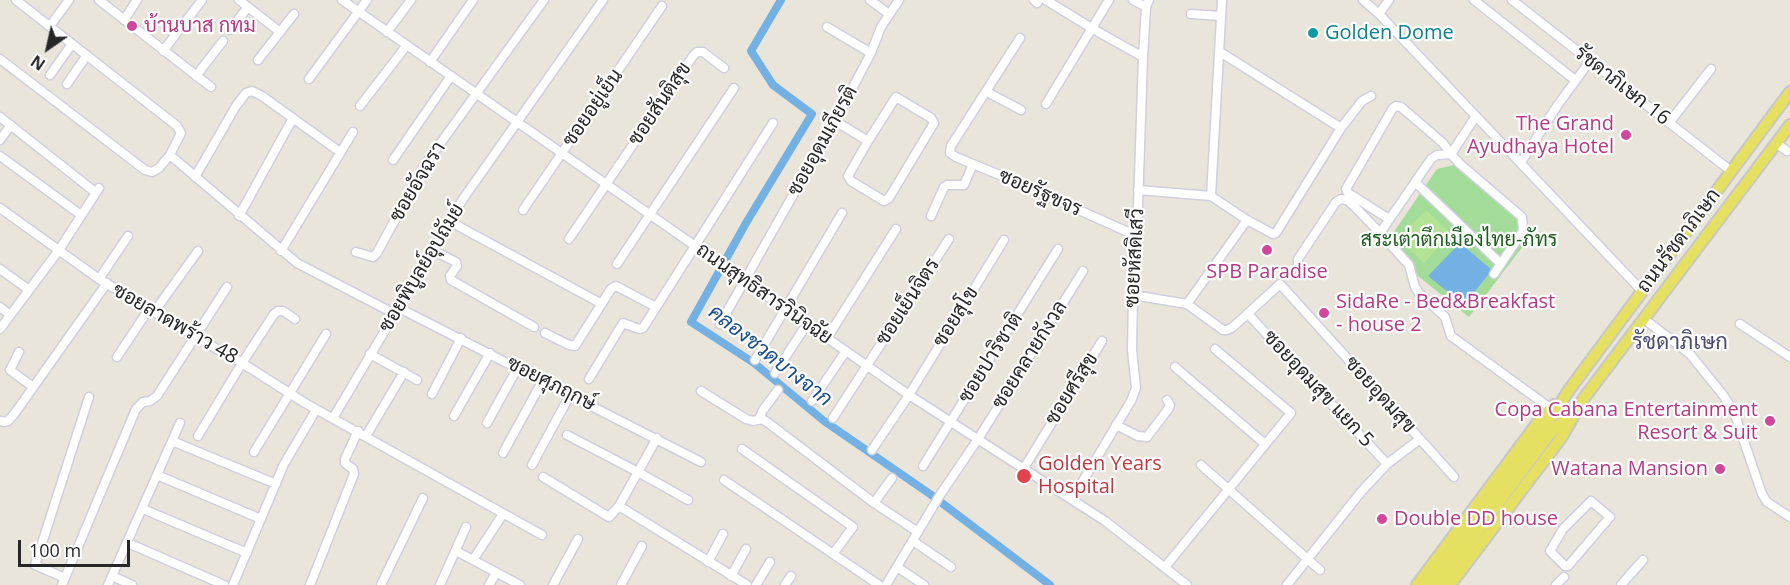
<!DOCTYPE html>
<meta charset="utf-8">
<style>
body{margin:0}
#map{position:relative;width:1790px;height:585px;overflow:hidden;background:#e9e5da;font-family:"Open Sans",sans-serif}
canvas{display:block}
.north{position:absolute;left:18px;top:18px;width:60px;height:60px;-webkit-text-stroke:4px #fff;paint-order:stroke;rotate:214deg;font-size:16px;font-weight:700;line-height:24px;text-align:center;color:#272727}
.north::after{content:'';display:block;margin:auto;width:21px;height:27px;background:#272727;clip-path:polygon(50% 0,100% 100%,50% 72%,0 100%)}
.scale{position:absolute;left:18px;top:540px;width:112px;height:27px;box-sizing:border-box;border:3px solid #272727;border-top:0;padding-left:8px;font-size:18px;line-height:21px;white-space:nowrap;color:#272727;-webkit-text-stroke:4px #fff;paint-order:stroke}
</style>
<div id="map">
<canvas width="1790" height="585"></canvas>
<div class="north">N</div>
<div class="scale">100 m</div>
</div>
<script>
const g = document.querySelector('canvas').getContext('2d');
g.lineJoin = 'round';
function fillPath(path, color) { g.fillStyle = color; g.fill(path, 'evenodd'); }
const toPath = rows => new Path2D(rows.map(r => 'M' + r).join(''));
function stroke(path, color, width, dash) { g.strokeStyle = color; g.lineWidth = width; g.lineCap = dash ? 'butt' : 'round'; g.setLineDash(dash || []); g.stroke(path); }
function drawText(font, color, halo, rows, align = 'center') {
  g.font = font + ' "Open Sans",Sarabun,sans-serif'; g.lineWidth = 4.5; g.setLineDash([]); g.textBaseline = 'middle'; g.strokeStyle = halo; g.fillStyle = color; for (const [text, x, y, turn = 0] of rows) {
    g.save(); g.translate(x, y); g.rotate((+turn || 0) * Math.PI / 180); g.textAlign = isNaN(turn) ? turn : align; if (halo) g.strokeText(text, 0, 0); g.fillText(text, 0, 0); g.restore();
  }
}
const green = toPath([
 [1454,165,1533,233,1469,317,1418,276,1389,239,1437,169]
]);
const pitch = toPath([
 [1426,210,1451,233,1424,263,1398,239]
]);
const water = toPath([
 [1460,243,1492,270,1464,305,1428,276]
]);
const canal = toPath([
 [781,0,751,51,773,85,812,114,746,223,691,322,754,363,824,421,930,494,1050,585]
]);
const minor = toPath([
 [99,0,211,87],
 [239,0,280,32],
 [342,0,909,395,1105,521,1187,585],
 [870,0,889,14],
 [1034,0,1037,3,1039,0],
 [1046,0,1093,29,1143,57],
 [1133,0,1146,7],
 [1363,0,1379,14],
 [1389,0,1379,14,1642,291],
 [1474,0,1575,80],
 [1512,0,1731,171],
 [1191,14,1221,16],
 [124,20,137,0],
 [50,26,69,0],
 [827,27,871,53],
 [230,30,248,7],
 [387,32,411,0],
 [1020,38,951,146,950,153,956,157,1014,181,1137,236],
 [163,51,202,0],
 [1220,52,1341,128],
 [0,59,145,170,152,172,159,168,170,155,181,133,177,126,16,0],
 [258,60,294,14],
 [430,62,473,0],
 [50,75,72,44],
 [196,76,223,41],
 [309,79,367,0],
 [67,84,87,55],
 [987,92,1021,110],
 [896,97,931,118,934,123,889,198,884,201,851,181,848,176,868,141,896,97],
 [1046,104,1109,0],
 [360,106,407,45],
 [0,117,95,192],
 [835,121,868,141],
 [1669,123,1711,69],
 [0,140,11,125],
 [1776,143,1787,151],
 [170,155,297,263,395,314],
 [0,156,81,215],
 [393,160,451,76],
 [1521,162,1557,106,1590,61],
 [195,177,236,106,246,93,252,91,262,96,340,152],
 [1415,182,1501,264],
 [1138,190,1211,196,1247,220,1273,234,1276,233,1341,128,1362,101,1371,96],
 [1211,196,1222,0],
 [0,208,99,279,196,337,242,363,305,403,542,535],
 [523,210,662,6],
 [239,216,293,118],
 [931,216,944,187,947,185,964,185,973,164],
 [1389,219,1348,193,1346,189,1393,108,1396,106,1401,107,1443,143,1451,154,1476,116],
 [449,221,602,304],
 [569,239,693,56,697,52,703,52,724,68],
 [432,250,456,262,457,266,450,276,451,280,534,327],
 [281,251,353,132],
 [356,252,373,257,377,253,424,166,544,0],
 [617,264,734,88],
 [1298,268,1298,259,1336,202,1341,199,1347,200,1354,206,1380,233],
 [0,269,29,290],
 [1494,274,1523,231,1522,217,1460,164,1451,154,1437,155,1431,159,1380,233,1409,265,1415,287,1419,293,1445,317,1451,336,1550,408],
 [99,279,128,236],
 [1133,295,1187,304,1223,330,1227,330,1233,327,1280,284,1420,439,1387,464,1361,492,1287,585],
 [1187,304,1247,220],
 [0,307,10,315],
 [399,308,701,462],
 [154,312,198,251],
 [1248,314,1387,464],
 [1644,319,1690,354,1723,395,1734,412,1762,494,1767,502,1790,517],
 [720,324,835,121,871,53,881,27,899,0],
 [1740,324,1790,357],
 [0,329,59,250,99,188],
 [545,333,569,345,575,346,611,289,616,286,656,307],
 [827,338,896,229],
 [19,352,10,370,33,387],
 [370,354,417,380],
 [117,357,149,309],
 [755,360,842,213],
 [1175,367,1265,444],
 [775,373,807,324],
 [589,379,623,323,639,329,643,328,773,123],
 [701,391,746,419,753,421,762,419,767,422,874,503],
 [432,394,461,338],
 [812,401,846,351],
 [454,416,490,353],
 [333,418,463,199,603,0],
 [833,418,949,239],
 [759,419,763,410,778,390],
 [0,421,4,422,8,421,15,413,107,283],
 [487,423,518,367],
 [1116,425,1138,436,1147,437,1169,408,1170,405,1167,400],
 [567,435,638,472,688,500],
 [198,436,242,363,274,314,278,311,283,311,295,319],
 [366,436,404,372],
 [1420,439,1454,477],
 [172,441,276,484],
 [742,449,853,527,833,554],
 [872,450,909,395,1004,240],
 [254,452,326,334],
 [503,453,543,380],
 [532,465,570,395],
 [1201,465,1320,570],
 [923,466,1058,249],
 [1024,468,1102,341],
 [157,475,261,519],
 [543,477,609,517,619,506,657,438],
 [892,478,874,503,918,532],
 [724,480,879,585],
 [1072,499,1131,401,1136,388,1132,350,1133,295,1137,236,1143,57,1146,7,1149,0],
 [1591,501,1610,517,1568,566,1565,566,1550,551,1563,529,1591,501],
 [619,506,747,585],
 [143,509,247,553],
 [913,541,951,567],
 [128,543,224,585],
 [456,551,520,585],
 [473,560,503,514],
 [708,562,723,534],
 [897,567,924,585],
 [1165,567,1291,413,1215,349],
 [112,576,132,585],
 [731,576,746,549],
 [65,578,35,565,89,397],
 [62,585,136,409,143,402,150,401,157,396,227,287],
 [108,585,180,423],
 [233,585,284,464,316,410],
 [310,585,354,474,353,469,345,463,345,459,358,431],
 [381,585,423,498],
 [440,585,466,527],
 [489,585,496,573],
 [553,585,578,539],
 [621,585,642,546],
 [756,585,770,562],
 [785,585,791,576],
 [886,585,940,495,978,439,1083,271],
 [1556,585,1564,577],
 [1621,585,1643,560]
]);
const major = toPath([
 [1417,585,1539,421,1554,405],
 [1428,585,1543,430,1569,390,1790,92],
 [1438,585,1549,435,1572,412],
 [1450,585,1561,438,1584,398,1790,125]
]);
const markers = [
 [132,26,6,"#d1479c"],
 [1313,33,6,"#0f9aa8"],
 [1626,135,6,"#d1479c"],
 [1267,250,6,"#d1479c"],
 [1324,313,6,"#d1479c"],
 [1770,421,6,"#d1479c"],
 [1720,469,6,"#d1479c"],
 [1024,476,8,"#e0444e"],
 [1382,519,6,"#d1479c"]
];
const hotelNames = [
 ["บ้านบาส กทม",144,26],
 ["The Grand",1614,124,"right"],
 ["Ayudhaya Hotel",1614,147,"right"],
 ["SPB Paradise",1267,272,"center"],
 ["SidaRe - Bed&Breakfast",1336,302],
 ["- house 2",1336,325],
 ["Copa Cabana Entertainment",1758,410,"right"],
 ["Resort & Suit",1758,433,"right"],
 ["Watana Mansion",1708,469,"right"],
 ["Double DD house",1394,519]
];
const cultureNames = [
 ["Golden Dome",1325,33]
];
const streetNames = [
 ["รัชดาภิเษก 16",1622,86,38],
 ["ซอยสันติสุข",660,104,-56],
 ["ซอยอยู่เย็น",593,108,-55],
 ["ซอยอุดมเกียรติ",823,141,-61],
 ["ซอยอัจฉรา",418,182,-59],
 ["ซอยรัฐขจร",1040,193,24],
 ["ถนนรัชดาภิเษก",1679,241,-53],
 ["ซอยหัสดิเสวี",1135,258,-87],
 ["ซอยพิบูลย์อุปถัมย์",422,268,-59],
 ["ถนนสุทธิสารวินิจฉัย",764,294,35],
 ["ซอยเย็นจิตร",908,302,-57],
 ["ซอยสุโข",956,317,-58],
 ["ซอยลาดพร้าว 48",175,324,30],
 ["ซอยคลายกังวล",1030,355,-58],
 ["ซอยปาริชาติ",991,358,-58],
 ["ซอยศุภฤกษ์",551,384,27],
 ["ซอยศรีสุข",1072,389,-58],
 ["ซอยอุดมสุข แยก 5",1318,389,47],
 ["ซอยอุดมสุข",1380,395,48]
];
const parkNames = [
 ["สระเต่าตึกเมืองไทย-ภัทร",1459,240]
];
const healthNames = [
 ["Golden Years",1038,464],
 ["Hospital",1038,487]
];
const waterNames = [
 ["คลองชวดบางจาก",770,356,38]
];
const quarterNames = [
 ["รัชดาภิเษก",1680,343]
];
fillPath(green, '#a3dc99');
fillPath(pitch, '#b4e395');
fillPath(water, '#73b1e5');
stroke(canal, '#73b1e5', 8);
stroke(minor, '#cfcfdf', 11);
stroke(major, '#c7c7c7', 14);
stroke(minor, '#fff', 8);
stroke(major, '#e6e062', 10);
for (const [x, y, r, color] of markers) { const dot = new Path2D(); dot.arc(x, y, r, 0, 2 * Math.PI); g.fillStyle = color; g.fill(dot); stroke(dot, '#fff', 2); }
drawText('20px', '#b23c85', '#fff', hotelNames, 'left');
drawText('20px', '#0d838f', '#fff', cultureNames, 'left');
drawText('20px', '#272727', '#fff', streetNames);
drawText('20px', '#1f5e1e', '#fff', parkNames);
drawText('20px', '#be3a42', '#fff', healthNames, 'left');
drawText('italic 21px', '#164d8c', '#fff', waterNames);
drawText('22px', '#4c4b74', '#fff', quarterNames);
</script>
